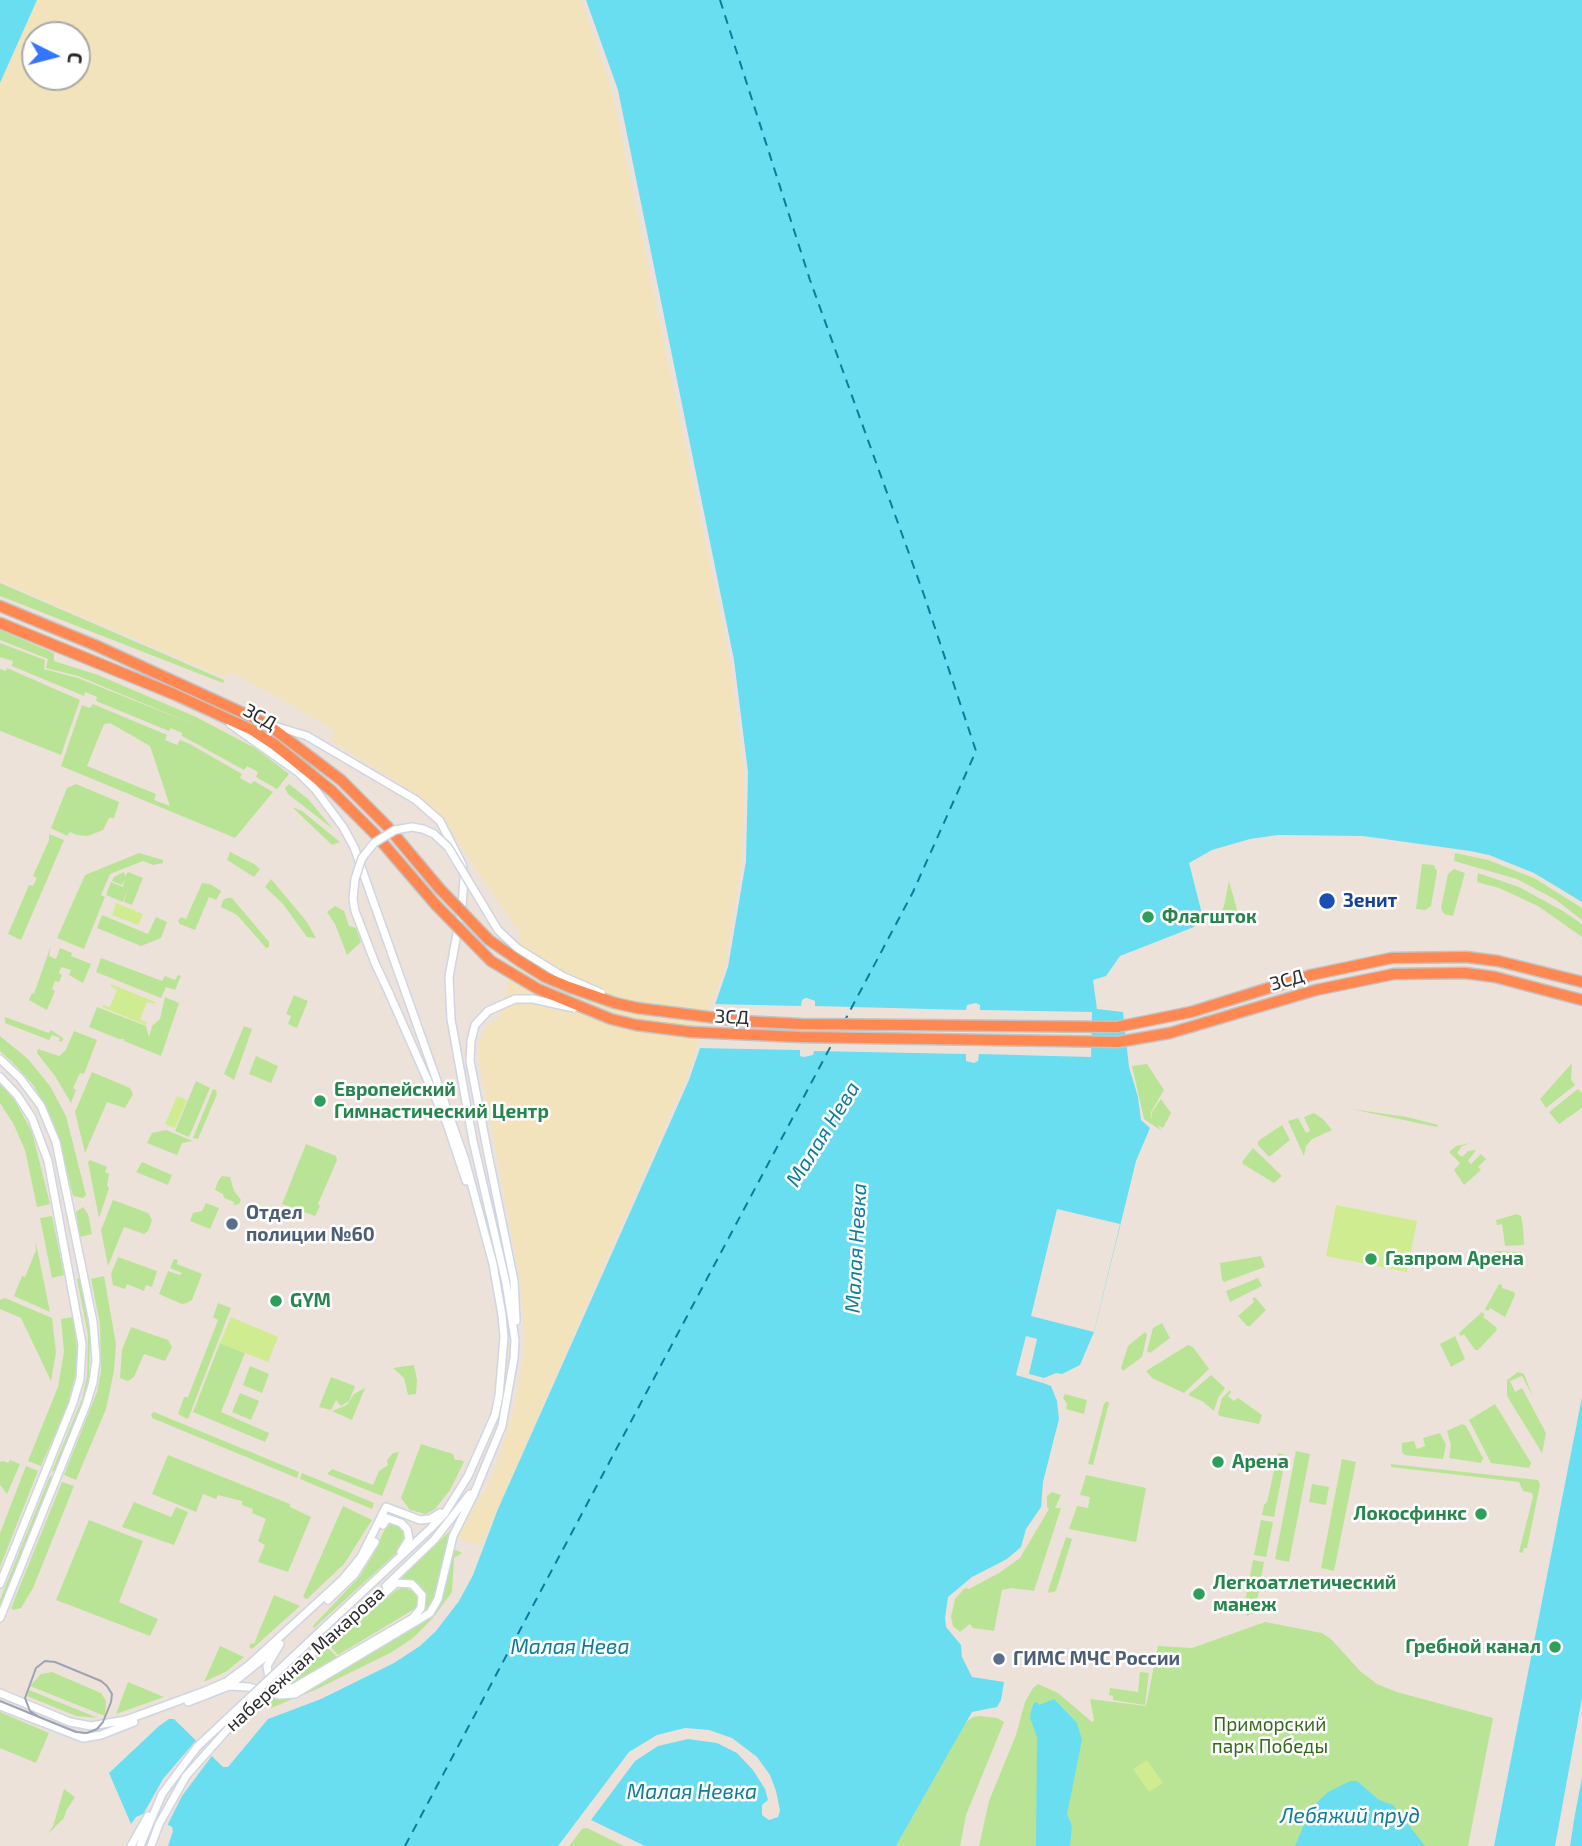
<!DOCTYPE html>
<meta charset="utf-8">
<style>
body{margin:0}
#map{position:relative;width:1582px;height:1846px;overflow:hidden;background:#ece2da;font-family:"Exo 2",sans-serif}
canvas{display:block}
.north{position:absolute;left:21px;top:21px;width:70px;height:70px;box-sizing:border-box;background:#fff;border:2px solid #a9a9a9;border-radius:50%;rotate:96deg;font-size:19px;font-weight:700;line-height:28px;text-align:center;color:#292929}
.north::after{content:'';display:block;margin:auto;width:24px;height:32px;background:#3574fe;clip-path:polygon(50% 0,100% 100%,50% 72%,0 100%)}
</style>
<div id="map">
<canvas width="1582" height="1846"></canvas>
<div class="north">С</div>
</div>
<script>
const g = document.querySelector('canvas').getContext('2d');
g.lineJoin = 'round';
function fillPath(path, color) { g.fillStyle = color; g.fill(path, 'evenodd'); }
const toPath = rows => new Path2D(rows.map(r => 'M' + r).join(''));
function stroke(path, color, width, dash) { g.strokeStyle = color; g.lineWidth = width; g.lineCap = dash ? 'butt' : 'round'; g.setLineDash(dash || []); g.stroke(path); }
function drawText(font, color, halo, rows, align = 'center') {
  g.font = font + ' "Exo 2",sans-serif'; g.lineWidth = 5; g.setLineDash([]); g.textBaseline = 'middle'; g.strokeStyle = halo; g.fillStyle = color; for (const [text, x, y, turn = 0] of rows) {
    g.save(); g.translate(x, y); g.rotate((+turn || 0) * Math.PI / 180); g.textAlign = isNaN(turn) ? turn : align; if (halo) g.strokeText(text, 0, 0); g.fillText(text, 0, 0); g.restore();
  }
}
const green = toPath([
 [0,583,224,680,223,683,0,596],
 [0,630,54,653,54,661,98,675,196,717,255,748,289,774,277,789,256,777,258,772,247,766,244,770,182,736,182,733,171,728,169,731,96,701,97,697,85,692,84,696,12,666,13,661,0,657,0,643,45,660,44,669,78,678,195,725,78,676,46,668,48,659,0,640],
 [7,668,80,700,61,755,0,731,0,669,6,671],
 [93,704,167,735,165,740,177,745,180,740,190,744,242,774,240,778,251,784,254,781,273,792,235,838,61,766,82,705,90,708],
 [110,723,150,746,170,806,154,800,156,794,87,766,104,724],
 [76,784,119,802,114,818,109,818,103,830,88,836,77,835,70,832,67,836,51,828,67,788],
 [289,784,308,799,333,829,288,794,285,788],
 [292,807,302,811,340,842,332,845],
 [49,834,64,840,21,940,8,934,29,885,33,886,37,878,33,876,49,840],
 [230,852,254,864,260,869,254,877,227,860],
 [139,853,163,860,163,863,153,865,143,861,110,874,101,895,105,897,84,949,57,938,85,875],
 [1455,853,1488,860,1534,878,1582,908,1582,920,1556,900,1517,879,1454,861],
 [1422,864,1434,865,1437,872,1431,906,1425,910,1416,909],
 [1454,869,1465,873,1453,916,1444,914,1441,908,1448,874],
 [124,872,125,876,128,872,143,878,132,905,124,902,128,888,123,902,106,895,111,882,123,887,125,879,122,885,112,881,114,877],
 [1478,873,1519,887,1563,911,1582,924,1582,937,1538,906,1499,888,1477,882],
 [271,879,307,922,316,938,307,937,283,904,265,887],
 [1229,881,1240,921,1216,924,1224,906],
 [202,883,210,884,221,891,216,900,209,897,195,930,180,924,178,921,181,917,186,919],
 [227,898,232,898,237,904,269,942,269,947,266,948,237,915,221,907,223,900],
 [335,906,344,911,349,926,356,928,361,942,347,955,335,924,327,912],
 [102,915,148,934,156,917,167,922,161,938,141,946,97,928],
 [51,945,49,956,56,959,60,948,72,953,71,956,91,964,83,983,69,975,71,970,61,967,59,973,62,975,59,982,55,981,52,989,55,991,47,1010,29,1000,32,993,34,994],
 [101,958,162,981,165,976,175,980,178,975,181,976,175,990,166,987,161,998,96,972],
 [294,995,308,1001,297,1028,288,1024,291,1016,286,1014],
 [165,997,179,1003,161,1056,124,1041,124,1039,119,1039,89,1027,97,1007,146,1026,149,1037,152,1026,160,1019],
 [5,1017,49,1033,51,1030,63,1038,62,1042,59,1041,60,1038,52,1035,49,1040,5,1023],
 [244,1026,252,1029,234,1080,224,1074],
 [74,1031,97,1040,84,1074,80,1073,73,1088,76,1090,71,1103,55,1076,37,1053,38,1049,59,1056,66,1050],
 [0,1036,28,1059,50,1086,66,1116,86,1195,83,1198,73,1196,61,1146,49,1114,34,1086,15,1065,0,1051],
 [256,1056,278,1066,271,1083,249,1074],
 [1572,1063,1571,1080,1575,1085,1546,1108,1540,1099],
 [1147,1064,1164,1090,1151,1112,1152,1121,1152,1112,1161,1099,1171,1113,1163,1128,1157,1125,1162,1131,1144,1119,1132,1066],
 [92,1072,130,1088,133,1094,125,1108,107,1102,85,1153,75,1112],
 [196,1081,210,1088,189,1137,175,1131],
 [0,1084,14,1099,32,1132,50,1204,37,1207,25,1150,13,1123,0,1103],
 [213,1089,216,1090,217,1094,198,1139,193,1138],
 [1578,1089,1582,1093,1582,1108,1559,1124,1549,1112],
 [1351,1109,1407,1117,1438,1125,1437,1127],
 [1314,1113,1323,1119,1332,1130,1312,1139,1306,1146,1304,1156,1288,1121,1298,1118,1306,1133,1310,1131,1304,1117],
 [1282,1125,1290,1140,1269,1157,1258,1145,1258,1141],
 [166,1130,193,1141,182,1143,177,1155,147,1143,152,1133],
 [1471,1143,1462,1146,1457,1153,1462,1157,1468,1151,1476,1150,1468,1161,1471,1164,1481,1154,1486,1159,1478,1167,1481,1170,1464,1185,1454,1170,1460,1163,1449,1152,1456,1146],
 [306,1144,336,1156,337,1160,318,1204,320,1206,315,1216,282,1204],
 [1253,1148,1282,1176,1274,1183,1243,1164,1242,1162],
 [90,1160,107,1167,105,1172,109,1174,107,1186,109,1188,99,1218,88,1162],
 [142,1162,172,1175,168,1185,136,1172],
 [222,1176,230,1177,234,1191,241,1200,239,1204,234,1205,234,1202,224,1198,223,1194,215,1190,218,1181],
 [113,1200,148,1213,152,1220,148,1231,144,1234,124,1227,108,1266,101,1230],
 [206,1203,219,1208,210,1229,190,1221,193,1213,202,1211],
 [83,1207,88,1214,92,1234,80,1237,76,1212],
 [1517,1214,1521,1216,1523,1227,1524,1245,1505,1246,1502,1224,1497,1225,1496,1220],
 [52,1216,64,1275,52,1278,40,1218],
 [35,1242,37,1248,50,1312,14,1296,22,1276,25,1277,36,1250],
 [1495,1251,1521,1252,1523,1254,1522,1265,1493,1260],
 [1261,1256,1265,1267,1224,1282,1222,1280,1220,1263],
 [118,1257,157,1271,152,1287,146,1285,144,1291,127,1284,125,1289,113,1285,111,1274],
 [174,1259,178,1260,177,1264,202,1274,192,1300,187,1303,182,1304,159,1294,168,1271,180,1275,182,1273,170,1268],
 [104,1276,116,1344,114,1371,106,1409,76,1480,64,1475,97,1392,101,1371,100,1324,91,1279],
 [80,1278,90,1335,89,1376,84,1400,55,1472,52,1471,82,1399,87,1376,88,1335,77,1279],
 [1258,1278,1262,1286,1230,1302,1226,1291],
 [1499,1284,1502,1285,1502,1288,1514,1292,1515,1295,1505,1317,1490,1308,1488,1311,1485,1309],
 [1255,1297,1266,1310,1250,1326,1247,1326,1238,1316,1254,1302,1252,1299],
 [5,1298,52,1318,56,1352,51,1381,21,1318,0,1309,0,1300],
 [218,1303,231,1308,188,1419,178,1414,184,1397,188,1397,218,1320,213,1317],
 [1482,1312,1485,1315,1483,1317,1496,1327,1497,1330,1478,1350,1475,1350,1464,1334,1461,1336,1459,1333],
 [73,1317,77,1349,76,1373,67,1407,41,1466,28,1461,58,1387,64,1351,61,1319],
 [1162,1323,1170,1338,1150,1353,1147,1351,1153,1328],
 [131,1327,168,1340,172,1347,165,1361,144,1354,134,1377,128,1381,120,1378,122,1350],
 [1145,1332,1147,1335,1142,1357,1123,1371,1121,1368,1128,1346],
 [1455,1336,1465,1359,1451,1367,1440,1344],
 [220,1343,245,1353,221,1412,269,1433,265,1442,193,1412],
 [1188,1345,1193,1347,1209,1369,1184,1393,1152,1378,1146,1371],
 [414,1365,417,1380,416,1394,408,1395,404,1378,393,1368],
 [250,1366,269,1374,262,1393,243,1385],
 [1518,1372,1524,1374,1533,1397,1522,1376,1510,1381,1515,1392,1522,1388,1546,1433,1542,1453,1507,1396,1507,1380],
 [1211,1375,1225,1388,1218,1398,1214,1411,1202,1401,1188,1395],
 [331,1377,355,1386,349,1401,341,1406,336,1400,331,1410,319,1407],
 [365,1388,352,1420,332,1411,347,1405,354,1394],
 [1230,1390,1231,1392,1228,1396,1234,1401,1238,1398,1262,1415,1259,1424,1220,1416,1218,1414,1222,1398],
 [240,1393,259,1401,251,1420,232,1412],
 [1065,1394,1087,1400,1084,1414,1066,1409,1067,1404,1063,1398],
 [1107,1401,1109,1403,1093,1465,1088,1464,1104,1404],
 [1495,1404,1531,1463,1529,1468,1491,1463,1469,1420],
 [154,1412,299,1472,297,1478,152,1418,151,1414],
 [1462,1424,1466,1426,1483,1458,1481,1463,1449,1458,1451,1445,1447,1431],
 [1440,1433,1446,1445,1443,1459,1405,1455,1402,1452,1402,1443,1414,1441,1417,1449,1425,1446,1423,1438],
 [421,1444,453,1454,455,1460,461,1460,464,1462,450,1490,435,1509,426,1514,410,1510,401,1498],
 [1296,1451,1310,1454,1289,1562,1275,1559],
 [399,1452,382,1496,327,1474,332,1469,373,1485,379,1471,388,1465,387,1460,393,1453],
 [1278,1453,1286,1455,1274,1517,1262,1515,1264,1505,1267,1502],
 [168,1455,290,1504,290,1507,311,1517,288,1572,258,1562,265,1545,258,1541,266,1519,252,1513,253,1509,242,1505,242,1501,218,1495,216,1499,203,1494,196,1512,152,1494],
 [1342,1459,1356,1462,1334,1571,1321,1568],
 [10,1460,20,1464,7,1494,0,1485,0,1462,3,1461,8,1463],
 [1391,1464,1538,1480,1540,1485,1527,1548,1524,1548,1523,1553,1519,1552,1533,1497,1532,1493,1523,1491,1519,1482,1391,1467],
 [26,1466,38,1471,0,1567,0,1533],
 [302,1473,374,1503,372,1509,300,1479],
 [1086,1475,1146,1488,1136,1542,1069,1529,1077,1506,1088,1508,1090,1497,1080,1495],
 [50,1476,53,1477,0,1608,0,1600],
 [62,1482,74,1486,33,1588,21,1608,13,1610,11,1608],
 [1312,1484,1329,1487,1326,1505,1309,1502],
 [1052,1492,1061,1495,1055,1508,1061,1508,1034,1591,1012,1588,1002,1590,994,1631,973,1628,970,1624,960,1632,953,1626,951,1617,955,1599,965,1588,969,1589,999,1573,1020,1558,1049,1509,1047,1507,1047,1496],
 [134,1502,171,1517,176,1507,188,1512,174,1545,122,1527],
 [343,1506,372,1520,344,1564,307,1599,303,1597],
 [89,1520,143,1541,119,1602,158,1619,150,1636,56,1600],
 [1261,1520,1273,1522,1266,1557,1254,1555],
 [392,1523,400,1526,406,1533,406,1539,403,1547,314,1628,313,1626,360,1576,371,1558,386,1527],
 [450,1531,435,1598,423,1614,426,1602,422,1588,413,1581,400,1579],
 [1066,1537,1072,1539,1056,1591,1049,1593,1048,1591],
 [452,1545,454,1549,462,1553,454,1558,452,1592,433,1618,413,1638,390,1653,315,1690,271,1708,262,1707,274,1696,308,1690,426,1619,431,1614],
 [1253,1560,1264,1562,1255,1612,1247,1616,1244,1607],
 [403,1587,415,1592,418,1600,416,1608,338,1655,330,1646,395,1591],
 [274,1595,300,1606,252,1649,249,1647,251,1643,254,1644],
 [1265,1622,1322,1633,1332,1640,1360,1671,1377,1684,1397,1692,1493,1718,1468,1846,979,1846,989,1801,1016,1735,1025,1702,1033,1688,1038,1684,1058,1693,1092,1722,1094,1720,1090,1699,1146,1706,1158,1646,1192,1648],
 [220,1646,244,1657,227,1671,204,1682],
 [328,1648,339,1659,297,1684,284,1686],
 [52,1672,101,1693,106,1701,105,1716,30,1686,41,1674],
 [1140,1672,1149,1673,1145,1705,1113,1700,1113,1696,1109,1695,1110,1688,1138,1692],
 [128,1682,164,1697,116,1714],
 [29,1690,98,1718,76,1716,27,1696],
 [0,1712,49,1733,36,1763,0,1748],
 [979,1716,997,1718,1004,1722,966,1815,960,1846,896,1846,966,1722,973,1717],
 [64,1789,75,1797,66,1811,64,1818,48,1834,53,1826],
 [587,1828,624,1846,569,1846,582,1829]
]);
const sand = toPath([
 [37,0,581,0,612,91,730,662,744,772,742,861,725,966,686,1079,481,1546,457,1538,494,1473,514,1408,523,1359,525,1337,520,1280,478,1055,480,1040,487,1026,498,1019,521,935,438,812,418,795,331,741,335,730,232,672,224,677,0,581,0,83],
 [35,35,77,35,77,77,35,77]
]);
const pitch = toPath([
 [116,903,143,914,138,925,112,915],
 [111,984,155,1002,155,1004,147,1002,140,1019,147,1023,146,1025,102,1007,103,1005,110,1007,117,990,110,986],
 [177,1096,187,1100,175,1128,165,1124],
 [1336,1205,1417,1221,1407,1272,1326,1256],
 [231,1317,278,1337,268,1362,220,1343],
 [1147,1760,1163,1783,1149,1792,1133,1769]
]);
const water = toPath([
 [0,0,37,0,0,83],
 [586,0,1582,0,1582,902,1534,873,1489,855,1470,851,1363,836,1278,835,1250,839,1212,850,1189,863,1201,910,1200,917,1194,927,1120,956,1106,976,1093,980,1097,1009,1123,1012,1129,1067,1138,1097,1141,1120,1150,1128,1136,1161,1094,1332,1080,1365,1062,1374,1056,1373,1044,1378,1043,1383,1051,1386,1057,1401,1059,1419,1043,1482,1041,1507,1026,1529,1021,1547,1007,1559,972,1577,948,1597,945,1618,946,1627,961,1645,962,1657,972,1677,1004,1682,1001,1700,997,1707,972,1712,896,1846,645,1846,591,1820,635,1761,658,1746,688,1739,717,1743,737,1753,753,1770,765,1789,768,1800,762,1805,762,1815,769,1820,778,1817,780,1810,776,1791,770,1775,757,1757,732,1738,709,1730,685,1728,657,1735,629,1752,558,1846,168,1846,173,1831,172,1827,145,1813,136,1817,131,1824,109,1773,159,1726,169,1719,174,1719,223,1767,228,1767,268,1719,321,1699,394,1663,420,1646,436,1631,459,1601,473,1575,498,1509,689,1080,728,967,746,861,748,772,734,660,618,90],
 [806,998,815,1001,813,1055,800,1055,802,1000],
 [967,1005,980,1005,978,1061,966,1061],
 [1582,1397,1582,1698,1555,1846,1494,1846],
 [1054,1699,1077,1723,1082,1740,1067,1814,1072,1826,1070,1846,1036,1846,1037,1737,1030,1718,1031,1711,1034,1703,1037,1702,1039,1705],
 [1582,1777,1582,1846,1570,1846,1574,1820],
 [1350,1781,1357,1781,1379,1800,1393,1805,1425,1846,1295,1846,1311,1808,1328,1792]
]);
const pier = toPath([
 [806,998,815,1001,815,1006,966,1010,967,1005,976,1003,980,1005,980,1010,1092,1012,1091,1057,979,1054,978,1061,974,1063,966,1061,966,1054,814,1051,813,1055,804,1057,800,1056,800,1050,696,1048,711,1004,801,1006,802,1000],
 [805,1002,811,1003,808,1054,804,1053],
 [1057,1209,1120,1224,1094,1332,1031,1316],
 [1026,1336,1037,1339,1029,1374,1044,1378,1043,1383,1016,1375],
 [198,1738,214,1753,182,1796,166,1828,144,1817,141,1818,163,1779]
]);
const ferry = toPath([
 [720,0,810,280,924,595,976,751,913,892,844,1022],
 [405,1846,833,1042]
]);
const secondary = toPath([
 [230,724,299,773,315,789,343,827,354,847,465,1160,493,1264,502,1315,504,1337,499,1396,495,1415,468,1476,445,1513,431,1528,327,1625],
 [389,993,447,1124,466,1181],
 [0,1059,20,1078,41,1106,56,1142,93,1322,96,1360,93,1382,86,1405,0,1618],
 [0,1077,17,1095,32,1118,48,1161,82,1344,80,1379,73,1403,0,1584],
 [488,1154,514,1281,516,1321],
 [383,1525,387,1518,401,1523,407,1529,409,1539,401,1552],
 [386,1586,434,1540,470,1494],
 [328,1600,354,1575,375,1542],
 [335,1633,359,1610],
 [280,1644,267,1666,269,1677,279,1687,293,1688,413,1618,421,1608,422,1595,412,1584,396,1583,365,1610,357,1613],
 [229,1686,248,1687,280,1695,295,1694,430,1613,438,1599,453,1536,473,1496,502,1426,514,1358,515,1340,506,1283,473,1141,451,1019,449,977,462,906,464,878,462,864,440,821,416,800,307,736,271,725],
 [0,1693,70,1722,91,1726,126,1720,205,1691,226,1682,249,1665,343,1579,361,1557,386,1507,420,1520,430,1519,440,1513],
 [188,1702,229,1686,275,1649],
 [0,1706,83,1738,101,1735,134,1722],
 [131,1846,148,1816],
 [140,1846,162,1794,197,1747],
 [151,1846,159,1824,186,1776,227,1730]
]);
const motorway = toPath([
 [0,606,97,646,267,724,341,780,387,826,440,889],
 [0,623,176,695,252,730,274,744,332,791,375,834,436,905],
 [637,1008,741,1021,801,1024,1117,1027,1191,1012,1311,975,1392,958,1466,957,1498,961,1582,982],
 [691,1032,800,1037,1118,1042,1170,1033,1316,990,1394,974,1465,973,1495,977,1582,1000]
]);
const tram = toPath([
 [0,1701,39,1717,76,1732,87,1733,97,1729,103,1722,111,1702,112,1694,107,1686,101,1681,55,1662,45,1661,36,1668,25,1698,30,1711,39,1717]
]);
const secondaryBridge = toPath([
 [389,993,375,963,355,911,353,899,355,879,362,858,374,843,395,830,412,827,423,829,434,834,448,847,498,930,517,948,562,976,601,993],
 [488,1154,470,1061,471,1041,475,1025,488,1011,515,999,533,999,574,1008],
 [227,1730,335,1633],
 [197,1747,327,1625]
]);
const motorwayBridge = toPath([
 [440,889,489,940,518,960,545,977,569,987,615,1003,637,1008],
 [436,905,491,961,538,989,611,1019,636,1025,691,1032]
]);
const markers = [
 [1327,901,9,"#1a4fb4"],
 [1148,917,7,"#2e9e5b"],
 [320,1101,7,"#2e9e5b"],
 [232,1224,7,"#5c6f8a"],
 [1371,1259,7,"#2e9e5b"],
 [276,1301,7,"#2e9e5b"],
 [1218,1462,7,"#2e9e5b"],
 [1481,1514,7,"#2e9e5b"],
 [1199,1594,7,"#2e9e5b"],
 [1555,1647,7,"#2e9e5b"],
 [999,1659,7,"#5c6f8a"]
];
const streetNames = [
 ["ЗСД",260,717,29],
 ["ЗСД",1287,980,-16],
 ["ЗСД",732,1017,3],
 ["набережная Макарова",305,1659,-42]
];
const transitNames = [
 ["Зенит",1343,901]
];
const leisureNames = [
 ["Флагшток",1162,917],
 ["Европейский",334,1090],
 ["Гимнастический Центр",334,1112],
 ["Газпром Арена",1385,1259],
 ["GYM",290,1301],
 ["Арена",1232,1462],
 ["Локосфинкс",1467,1514,"right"],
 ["Легкоатлетический",1213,1583],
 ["манеж",1213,1605],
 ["Гребной канал",1541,1647,"right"]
];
const serviceNames = [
 ["Отдел",246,1213],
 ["полиции №60",246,1235],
 ["ГИМС МЧС России",1013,1659]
];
const parkNames = [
 ["Приморский",1270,1725],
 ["парк Победы",1270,1747]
];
const waterNames = [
 ["Малая Нева",823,1134,-58],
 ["Малая Невка",856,1248,-87],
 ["Малая Нева",570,1647],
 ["Малая Невка",692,1792],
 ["Лебяжий пруд",1350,1816]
];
fillPath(green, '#bae495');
fillPath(sand, '#f2e3bc');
fillPath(pitch, '#d0ec90');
fillPath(water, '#6adef1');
fillPath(pier, '#ece2da');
stroke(ferry, '#0a7c9c', 2, [9, 7]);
stroke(secondary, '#cfd5e2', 10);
stroke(motorway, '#c3c3c3', 13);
stroke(secondary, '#fff', 7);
stroke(motorway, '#ff8752', 10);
stroke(tram, '#9da3b4', 2);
stroke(secondaryBridge, '#cfd5e2', 10, []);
stroke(motorwayBridge, '#c3c3c3', 13, []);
stroke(secondaryBridge, '#fff', 7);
stroke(motorwayBridge, '#ff8752', 10);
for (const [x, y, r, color] of markers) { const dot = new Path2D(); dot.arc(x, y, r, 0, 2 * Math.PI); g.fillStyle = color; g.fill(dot); stroke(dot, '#fff', 2.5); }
drawText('19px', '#292929', '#fff', streetNames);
drawText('bold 19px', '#164399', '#fff', transitNames, 'left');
drawText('bold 19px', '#27864d', '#fff', leisureNames, 'left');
drawText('bold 19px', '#4e5e75', '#fff', serviceNames, 'left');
drawText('19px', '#326718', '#fff', parkNames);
drawText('italic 21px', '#0a7c9c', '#fff', waterNames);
</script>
